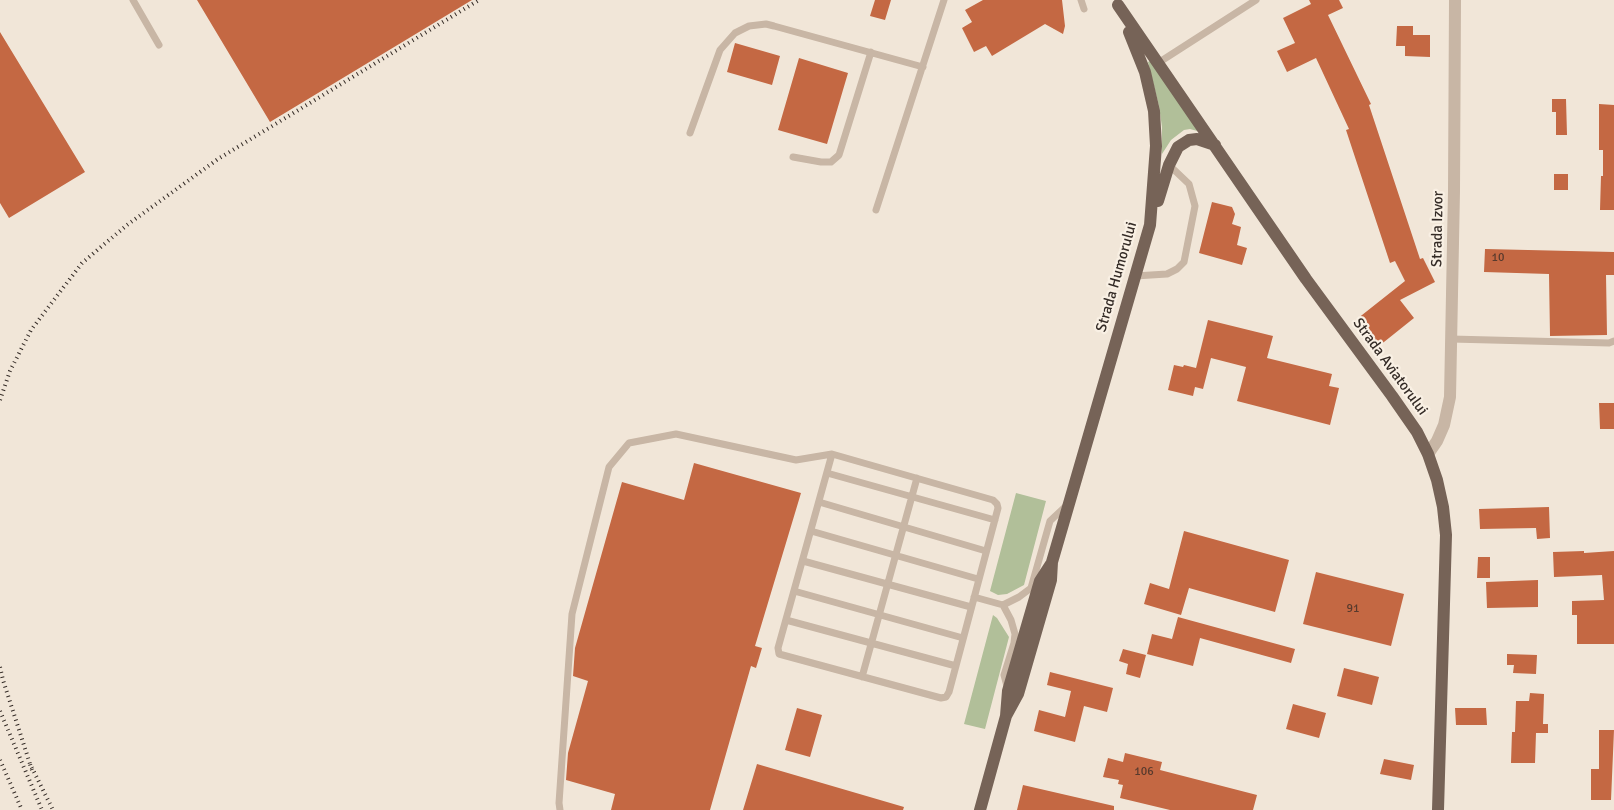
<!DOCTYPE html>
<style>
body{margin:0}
canvas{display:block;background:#f1e6d8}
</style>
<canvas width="1614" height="810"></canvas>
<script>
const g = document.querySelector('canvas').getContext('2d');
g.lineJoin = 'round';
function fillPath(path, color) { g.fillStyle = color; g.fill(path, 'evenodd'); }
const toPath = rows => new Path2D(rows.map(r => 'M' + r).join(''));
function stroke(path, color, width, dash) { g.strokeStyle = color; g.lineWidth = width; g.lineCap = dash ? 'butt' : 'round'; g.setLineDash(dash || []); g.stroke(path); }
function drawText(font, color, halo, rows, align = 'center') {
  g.font = font + ' Signika,sans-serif'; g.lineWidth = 4.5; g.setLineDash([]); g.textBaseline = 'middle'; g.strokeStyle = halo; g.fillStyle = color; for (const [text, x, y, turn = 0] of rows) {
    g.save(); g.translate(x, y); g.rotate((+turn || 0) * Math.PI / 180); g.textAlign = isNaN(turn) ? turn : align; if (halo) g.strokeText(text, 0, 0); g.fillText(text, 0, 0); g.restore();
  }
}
const green = toPath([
 [1152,60,1201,132,1190,129,1184,130,1171,140,1162,154,1162,127,1159,106,1148,62],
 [1016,493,1046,501,1024,585,1007,594,998,595,990,591],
 [993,615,997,618,1009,637,985,729,964,724]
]);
const building = toPath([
 [197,0,472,0,270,122],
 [875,0,891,0,885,20,870,16],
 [983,0,1062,0,1065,26,1063,34,1045,24,992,56,986,46,974,52,962,28,972,22,965,10],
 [1309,0,1339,0,1343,8,1328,15,1371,104,1369,105,1420,259,1423,258,1435,282,1400,300,1414,318,1379,346,1357,319,1405,281,1395,261,1390,263,1346,130,1349,129,1316,58,1287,72,1277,51,1295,43,1283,18,1311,4],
 [1397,26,1413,26,1413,35,1430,35,1430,57,1405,56,1405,46,1396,46],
 [0,32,85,172,9,218,0,203],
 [735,43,780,56,772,85,727,72],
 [799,58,848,73,827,144,778,130],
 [1552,99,1566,99,1567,135,1556,135,1556,112,1552,112],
 [1599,104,1614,105,1614,210,1600,210,1601,176,1603,176,1603,150,1599,150],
 [1554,174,1568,174,1568,190,1554,190],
 [1212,202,1232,207,1235,214,1232,224,1241,227,1237,245,1247,248,1242,265,1199,253],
 [1485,249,1614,252,1614,275,1606,275,1607,335,1550,336,1549,274,1484,272],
 [1208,320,1273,336,1267,358,1332,374,1329,386,1339,388,1330,425,1237,401,1246,367,1211,358,1203,389,1195,387,1193,396,1168,390,1174,365,1183,367,1184,365,1196,368],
 [1599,403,1614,403,1614,429,1600,429],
 [694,463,801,493,755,646,762,648,756,668,751,666,710,810,611,810,615,794,566,780,568,753,588,681,573,676,575,648,622,482,684,500],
 [1549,507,1550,538,1537,539,1536,528,1480,529,1479,509],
 [1184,531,1289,560,1275,612,1189,588,1181,615,1144,604,1150,583,1169,589],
 [1584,551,1584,553,1614,551,1614,644,1577,644,1577,615,1572,615,1572,601,1604,600,1602,575,1554,577,1553,552],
 [1478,557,1490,557,1490,578,1477,578],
 [1316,572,1404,594,1391,646,1303,624],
 [1538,580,1538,607,1487,608,1486,582],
 [1178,617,1295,649,1291,663,1200,638,1193,666,1147,654,1152,634,1172,639],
 [1123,649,1146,655,1140,678,1126,674,1128,664,1119,661],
 [1507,654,1537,655,1536,674,1513,673,1514,665,1507,665],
 [1344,668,1379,677,1372,705,1337,696],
 [1050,672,1113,688,1107,712,1084,706,1075,742,1034,731,1039,710,1065,717,1071,691,1047,685],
 [1530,693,1544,694,1543,724,1548,724,1548,733,1536,733,1535,763,1511,763,1512,732,1515,732,1516,701,1529,701],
 [1293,704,1326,713,1319,738,1286,729],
 [797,708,822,715,810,757,785,750],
 [1455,708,1486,708,1487,725,1456,725],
 [1599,730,1614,730,1611,800,1591,800,1591,769,1599,769],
 [1125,753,1162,762,1160,770,1257,795,1253,810,1170,810,1120,798,1123,785,1118,784,1119,780,1103,777,1108,758,1123,762],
 [1384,759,1414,765,1411,780,1380,774],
 [757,764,904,807,903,810,743,810],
 [1023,785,1114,806,1114,810,1017,810]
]);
const lane = toPath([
 [133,0,159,45],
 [1081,0,1084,9],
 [1158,63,1256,0],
 [690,133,720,50,735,33,749,26,766,24,774,26,923,67],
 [793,157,821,162,831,162,839,155,871,52],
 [876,210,944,0],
 [1135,276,1167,274,1177,269,1184,262,1195,206,1189,184,1169,165],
 [1451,339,1609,343,1614,341],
 [827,473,995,520],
 [819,502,986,551],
 [811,531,978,579],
 [803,561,971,607],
 [794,591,963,638],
 [974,597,1003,605],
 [786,620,956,666],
 [862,677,917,478],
 [1007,686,1004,675,1014,643,1015,634,1011,620,1003,605,1019,597,1031,588,1050,521,1066,506],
 [560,810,559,803,572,614,609,467,629,443,676,434,796,460,832,454,993,500,997,504,998,508,949,692,946,697,941,698,779,654,778,648,832,454]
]);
const street = toPath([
 [1428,454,1437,441,1444,425,1450,397,1454,191,1455,0]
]);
const primary = toPath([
 [1118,5,1306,279,1392,396,1417,432,1428,454,1437,480,1443,507,1446,535,1438,810],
 [1158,201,1169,165,1178,147,1189,140,1197,139,1215,145],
 [1006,716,1018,694,1051,580,1052,562,1150,225,1156,146,1154,111,1145,72,1129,32],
 [980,810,1006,716,1008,691,1040,581,1051,564]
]);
const rail = toPath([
 [0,400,10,371,31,330,82,263,127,225,218,159,479,0],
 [0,667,3,680,30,764],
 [0,711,42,810],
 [0,760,22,810],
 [32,770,30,764,53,810]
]);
const numberNames = [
 ["10",1498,258],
 ["91",1353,609],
 ["106",1144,772]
];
const streetNames = [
 ["Strada Izvor",1438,229,-89],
 ["Strada Humorului",1117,277,-74],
 ["Strada Aviatorului",1390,367,54]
];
fillPath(green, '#b1bf99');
fillPath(building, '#c46843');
stroke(lane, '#c8b6a5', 7);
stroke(street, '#c8b6a5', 12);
stroke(primary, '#766357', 12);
stroke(rail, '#342b26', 4, [1, 4]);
drawText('12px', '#583a2d', null, numberNames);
drawText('15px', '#342b26', '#f9f0e4', streetNames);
</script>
